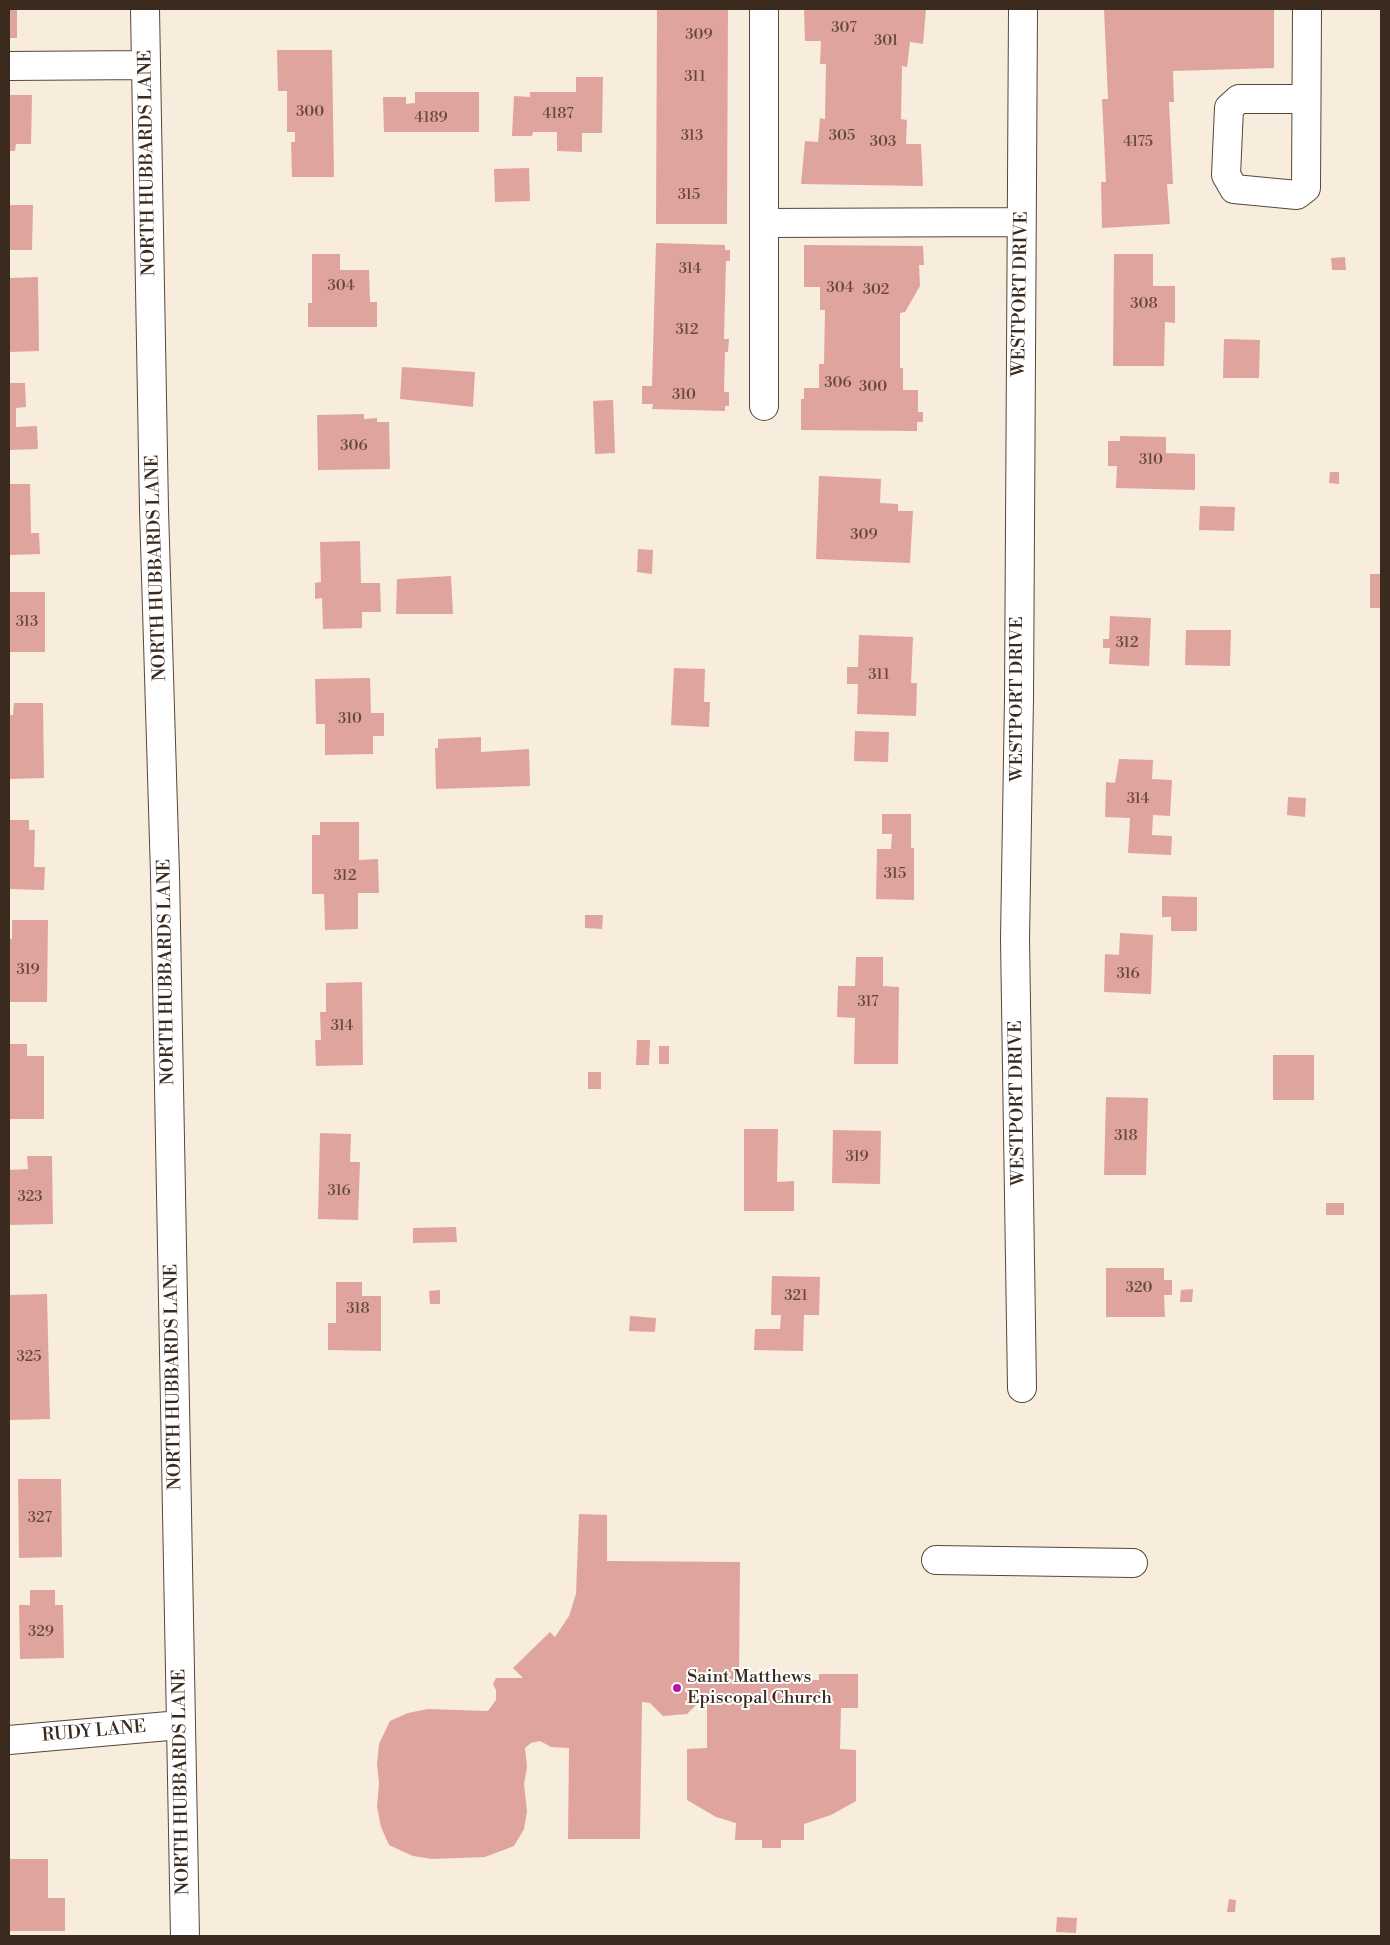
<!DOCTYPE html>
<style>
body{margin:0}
#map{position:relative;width:1390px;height:1945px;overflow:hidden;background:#f8ecdc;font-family:"Libre Bodoni",serif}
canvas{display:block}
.frame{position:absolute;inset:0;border:10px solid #3b2a1e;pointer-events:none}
</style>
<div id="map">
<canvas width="1390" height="1945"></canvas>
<div class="frame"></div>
</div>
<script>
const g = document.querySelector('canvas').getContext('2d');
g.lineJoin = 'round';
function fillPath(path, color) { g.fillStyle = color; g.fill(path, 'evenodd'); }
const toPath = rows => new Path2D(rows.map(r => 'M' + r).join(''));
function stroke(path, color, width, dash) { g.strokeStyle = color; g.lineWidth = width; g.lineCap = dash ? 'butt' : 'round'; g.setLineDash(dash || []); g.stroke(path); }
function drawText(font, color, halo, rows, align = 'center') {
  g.font = font + ' "Libre Bodoni",serif'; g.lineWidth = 4; g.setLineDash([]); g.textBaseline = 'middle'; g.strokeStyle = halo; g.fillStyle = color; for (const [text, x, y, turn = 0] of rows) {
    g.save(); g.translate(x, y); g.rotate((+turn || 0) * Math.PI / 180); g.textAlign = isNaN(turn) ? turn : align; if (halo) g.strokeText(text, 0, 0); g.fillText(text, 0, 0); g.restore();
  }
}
const building = toPath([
 [9,9,17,9,17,38,9,38],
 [657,9,728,9,727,224,656,224],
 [804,9,926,9,923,44,910,42,907,67,902,66,901,119,907,120,906,144,921,144,923,186,801,184,805,141,818,142,820,118,825,119,826,64,820,64,821,41,805,41],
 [1104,9,1274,9,1274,68,1173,71,1174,102,1169,102,1173,184,1167,184,1170,224,1102,228,1101,182,1106,182,1102,99,1108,99],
 [277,50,332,50,334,177,292,177,291,142,295,142,295,132,287,132,287,91,278,91],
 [576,77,603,77,602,133,582,133,582,152,557,151,557,132,533,132,532,136,512,136,514,96,530,97,530,92,576,92],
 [415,92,479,92,479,132,384,132,383,97,406,97,406,104,415,103],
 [9,95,32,95,31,144,16,144,15,151,9,151],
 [529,168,530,201,495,202,494,169],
 [9,205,33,205,32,250,9,250],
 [656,243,725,245,725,250,730,250,730,261,726,261,724,339,729,339,728,352,725,352,724,392,729,392,729,406,725,406,725,411,652,409,653,404,642,404,642,386,652,386],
 [804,245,923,246,924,265,919,265,920,286,905,312,900,313,900,368,903,368,903,390,918,390,918,412,923,412,923,422,917,422,917,431,801,430,801,399,804,399,804,388,819,388,819,364,824,364,825,310,820,310,820,287,804,287],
 [312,254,340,254,340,270,369,270,370,302,377,302,377,327,308,327,308,303,312,303],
 [1114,254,1153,254,1153,286,1175,286,1175,323,1165,322,1164,366,1113,366],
 [1345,257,1346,270,1332,270,1331,258],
 [38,277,39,351,9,352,9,278],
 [1224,339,1260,340,1259,378,1223,378],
 [402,367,475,372,473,407,400,399],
 [9,383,25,383,26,407,16,408,16,427,37,426,38,449,9,450],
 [613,400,615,453,595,454,593,401],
 [364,414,364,419,377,418,377,422,389,422,390,469,318,470,317,415],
 [1120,436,1166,437,1166,453,1195,454,1195,490,1116,488,1117,466,1108,466,1108,441,1120,441],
 [1330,472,1339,472,1339,484,1329,483],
 [819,476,881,479,880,503,898,504,898,511,913,511,910,563,816,559],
 [9,484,30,484,31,533,39,533,40,554,9,555],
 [1200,506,1235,507,1234,531,1199,530],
 [360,541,361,583,380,583,381,612,362,612,362,628,323,629,322,598,315,599,315,583,321,582,320,542],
 [638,549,653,550,652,574,637,572],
 [1370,574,1381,574,1381,608,1370,608],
 [451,576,453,614,396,614,397,579],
 [9,592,45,592,45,652,9,652],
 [1110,616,1151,618,1149,666,1109,664,1110,648,1103,648,1103,639,1109,639],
 [1186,630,1231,630,1230,666,1185,665],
 [859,635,913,637,911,683,917,683,916,716,857,714,858,684,847,684,847,667,858,667],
 [674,668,705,669,704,702,710,702,709,727,671,725],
 [370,678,371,713,384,713,384,736,373,736,373,754,325,755,325,724,316,724,315,679],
 [14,703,43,703,44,778,9,779,9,715,13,715],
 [855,731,889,732,888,762,854,761],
 [481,737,481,752,529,749,530,786,436,789,435,748,438,748,438,739],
 [1119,759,1153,760,1152,779,1172,780,1170,816,1153,815,1152,835,1172,836,1171,855,1128,853,1130,818,1105,817,1106,782,1115,783],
 [1288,797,1306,798,1305,817,1287,815],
 [882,814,911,814,911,848,914,848,914,900,876,899,877,849,891,849,892,834,882,834],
 [9,820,29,820,29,830,35,830,34,867,45,867,44,890,9,889],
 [320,822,359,822,359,860,378,859,379,893,358,893,358,929,325,930,324,894,312,894,312,835,320,835],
 [1162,896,1197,897,1197,931,1171,931,1171,917,1162,917],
 [585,915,603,915,602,929,585,928],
 [12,920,48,920,47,1002,9,1002,9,939,12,939],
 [1120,933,1153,935,1151,994,1104,992,1105,954,1119,955],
 [856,957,883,957,883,986,899,987,898,1064,854,1064,855,1018,837,1017,838,986,855,986],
 [362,982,363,1065,316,1066,315,1040,321,1040,320,1012,326,1012,326,983],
 [637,1040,650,1040,649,1065,636,1065],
 [9,1044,27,1044,27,1056,44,1056,44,1119,9,1119],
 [659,1046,669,1046,669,1064,659,1064],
 [1273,1055,1314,1055,1314,1100,1273,1100],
 [588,1072,601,1072,601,1089,588,1089],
 [1106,1097,1148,1098,1146,1175,1104,1175],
 [744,1129,778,1129,777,1182,794,1181,794,1211,744,1211],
 [833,1130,881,1131,880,1184,832,1183],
 [320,1133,351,1134,350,1162,360,1162,358,1220,318,1219],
 [27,1156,52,1156,53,1224,9,1225,9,1170,28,1169],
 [1326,1203,1344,1203,1344,1215,1326,1215],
 [456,1227,457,1242,413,1243,413,1228],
 [1106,1268,1164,1268,1164,1280,1172,1280,1172,1295,1164,1295,1165,1317,1106,1317],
 [772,1276,820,1277,819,1315,804,1315,803,1351,754,1350,755,1329,780,1329,781,1315,771,1315],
 [336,1282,362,1282,362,1296,381,1296,381,1351,328,1350,328,1323,336,1323],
 [1193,1289,1192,1302,1180,1302,1181,1290],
 [440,1290,440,1304,430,1304,429,1291],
 [47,1294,50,1419,9,1420,9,1295],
 [630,1316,656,1318,655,1332,629,1331],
 [18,1479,61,1479,62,1557,19,1558],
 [579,1514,607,1515,607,1561,740,1562,739,1679,819,1680,819,1674,858,1674,858,1708,841,1708,840,1749,856,1750,856,1801,831,1815,804,1824,804,1840,781,1840,781,1848,762,1848,762,1840,735,1840,736,1823,716,1817,687,1800,687,1749,707,1748,707,1704,698,1703,687,1714,663,1716,650,1703,642,1702,640,1839,568,1839,569,1748,551,1747,540,1741,531,1743,525,1748,527,1767,524,1784,527,1811,524,1829,514,1846,485,1857,432,1859,413,1856,389,1845,381,1827,377,1807,379,1783,377,1764,379,1744,390,1721,408,1713,428,1709,488,1711,496,1700,496,1690,493,1684,496,1678,523,1678,513,1668,550,1632,555,1637,569,1616,576,1594],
 [30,1590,55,1590,55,1605,63,1605,64,1658,20,1659,19,1605,30,1605],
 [9,1859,48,1859,48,1898,65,1898,65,1931,9,1931],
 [1229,1899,1236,1900,1235,1912,1227,1912],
 [1057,1917,1077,1918,1076,1933,1056,1932]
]);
const minor = toPath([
 [145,9,154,510,165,874,185,1936],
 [764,12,764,406],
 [9,66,146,65],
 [1306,99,1239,99,1229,108,1226,175,1234,189,1297,195,1306,188,1307,9],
 [764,223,1021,222],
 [1022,1388,1015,939,1019,698,1023,9],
 [936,1560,1133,1563],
 [9,1740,180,1725]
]);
const markers = [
 [677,1688,5,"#b5179e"]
];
const numberNames = [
 ["307",844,28],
 ["309",699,35],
 ["301",886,41],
 ["311",695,77],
 ["300",310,112],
 ["4187",558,114],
 ["4189",431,118],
 ["313",692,136],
 ["305",842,136],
 ["303",883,142],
 ["4175",1138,142],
 ["315",689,195],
 ["314",690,269],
 ["304",341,286],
 ["304",840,288],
 ["302",876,290],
 ["308",1144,304],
 ["312",687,330],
 ["306",838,383],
 ["300",873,387],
 ["310",684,395],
 ["306",354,446],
 ["310",1151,460],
 ["309",864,535],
 ["313",27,622],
 ["312",1127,643],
 ["311",879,675],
 ["310",350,719],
 ["314",1138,799],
 ["315",895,874],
 ["312",345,876],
 ["319",28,970],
 ["316",1128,974],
 ["317",868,1002],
 ["314",342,1026],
 ["318",1126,1136],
 ["319",857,1157],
 ["316",339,1191],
 ["323",30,1197],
 ["320",1139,1288],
 ["321",796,1296],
 ["318",358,1309],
 ["325",29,1357],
 ["327",40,1518],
 ["329",41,1632]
];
const streetNames = [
 ["NORTH HUBBARDS LANE",148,163,-91],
 ["WESTPORT DRIVE",1021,294,-89],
 ["NORTH HUBBARDS LANE",157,568,-92],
 ["WESTPORT DRIVE",1018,699,-90],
 ["NORTH HUBBARDS LANE",167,972,-91],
 ["WESTPORT DRIVE",1018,1103,-91],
 ["NORTH HUBBARDS LANE",174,1377,-91],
 ["RUDY LANE",94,1732,-5],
 ["NORTH HUBBARDS LANE",182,1782,-91]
];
const poiNames = [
 ["Saint Matthews",687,1678],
 ["Episcopal Church",687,1699]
];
fillPath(building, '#e0a49e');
stroke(minor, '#57473a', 30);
stroke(minor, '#fff', 28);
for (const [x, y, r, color] of markers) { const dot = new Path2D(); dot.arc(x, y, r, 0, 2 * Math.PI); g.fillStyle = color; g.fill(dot); stroke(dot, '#fff', 2); }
drawText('15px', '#64483e', null, numberNames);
drawText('18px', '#3b2a1e', '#fff', streetNames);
drawText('18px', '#3b2a1e', '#fff', poiNames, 'left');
</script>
